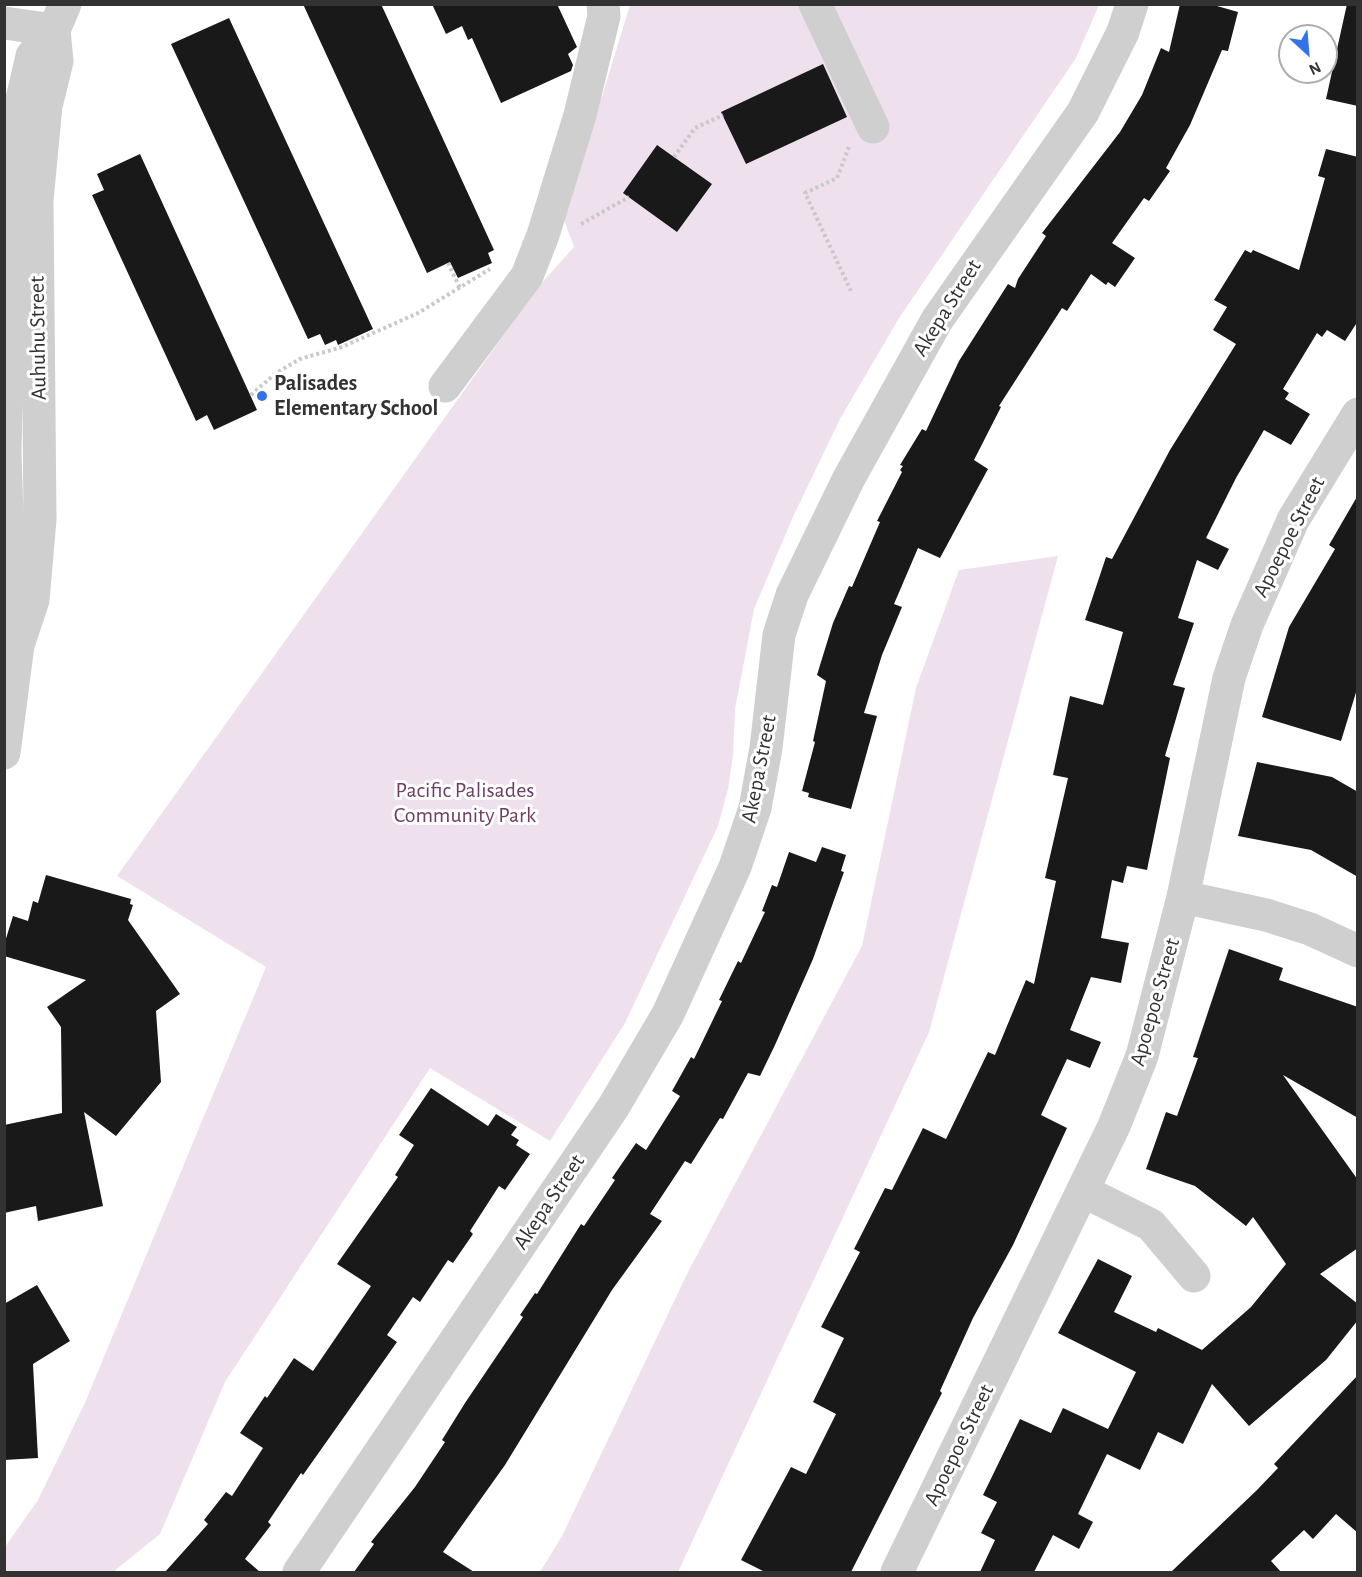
<!DOCTYPE html>
<style>
body{margin:0}
#map{position:relative;width:1362px;height:1577px;overflow:hidden;background:#fff;font-family:"Alegreya Sans",sans-serif}
canvas{display:block}
.frame{position:absolute;inset:0;border:6px solid #323232;pointer-events:none}
.north{position:absolute;left:1278px;top:24px;width:60px;height:60px;box-sizing:border-box;background:#fff;border:2px solid #adadad;border-radius:50%;rotate:154deg;font-size:16px;font-weight:700;line-height:24px;text-align:center;color:#323232}
.north::after{content:'';display:block;margin:auto;width:21px;height:27px;background:#3273ea;clip-path:polygon(50% 0,100% 100%,50% 72%,0 100%)}
</style>
<div id="map">
<canvas width="1362" height="1577"></canvas>
<div class="frame"></div>
<div class="north">N</div>
</div>
<script>
const g = document.querySelector('canvas').getContext('2d');
g.lineJoin = 'round';
function fillPath(path, color) { g.fillStyle = color; g.fill(path, 'evenodd'); }
const toPath = rows => new Path2D(rows.map(r => 'M' + r).join(''));
function stroke(path, color, width, dash) { g.strokeStyle = color; g.lineWidth = width; g.lineCap = dash ? 'butt' : 'round'; g.setLineDash(dash || []); g.stroke(path); }
function drawText(font, color, halo, rows, align = 'center') {
  g.font = font + ' "Alegreya Sans",sans-serif'; g.lineWidth = 6; g.setLineDash([]); g.textBaseline = 'middle'; g.strokeStyle = halo; g.fillStyle = color; for (const [text, x, y, turn = 0] of rows) {
    g.save(); g.translate(x, y); g.rotate((+turn || 0) * Math.PI / 180); g.textAlign = isNaN(turn) ? turn : align; if (halo) g.strokeText(text, 0, 0); g.fillText(text, 0, 0); g.restore();
  }
}
const green = toPath([
 [630,5,1099,5,1076,58,899,318,840,419,792,519,754,609,735,709,733,755,728,789,718,826,625,1023,550,1141,430,1068,225,1382,160,1534,113,1572,5,1572,5,1547,38,1500,84,1405,266,967,117,876,538,287,574,247,564,220],
 [1058,556,929,1032,678,1572,540,1572,562,1536,689,1270,862,946,916,688,959,570]
]);
const building = toPath([
 [303,4,381,4,494,250,488,253,492,263,458,278,450,262,427,273],
 [432,4,557,4,577,47,568,54,573,65,571,71,501,103,472,38,468,40,462,26,446,34],
 [1180,4,1210,4,1238,12,1228,51,1222,50,1190,125,1166,168,1170,171,1149,201,1144,198,1112,243,1135,258,1115,287,1108,282,1106,285,1091,274,1067,311,1062,308,999,406,1001,407,974,460,988,469,940,558,918,548,894,604,902,607,882,655,864,713,877,716,851,809,808,797,809,793,802,791,815,742,813,741,826,681,817,675,833,623,849,586,852,587,880,522,877,521,902,472,900,470,903,466,900,465,922,429,926,431,959,361,1008,284,1015,288,1018,279,1046,236,1042,233,1120,132,1142,95,1161,48,1169,52],
 [1347,4,1358,5,1358,106,1326,99],
 [229,18,373,329,338,345,336,340,325,345,320,334,308,339,171,44],
 [823,64,847,117,746,164,721,112],
 [657,145,712,184,677,232,623,193],
 [1326,149,1358,157,1358,321,1345,341,1327,330,1322,337,1317,333,1283,389,1289,393,1285,399,1310,414,1291,445,1264,430,1236,478,1206,538,1229,549,1218,570,1197,560,1178,618,1194,623,1173,685,1185,688,1165,756,1170,758,1147,870,1127,866,1123,883,1112,880,1101,938,1129,943,1121,983,1091,977,1070,1030,1101,1042,1090,1068,1067,1059,1041,1115,1067,1128,1013,1245,973,1318,940,1391,942,1393,851,1572,765,1572,741,1560,791,1467,806,1474,836,1414,813,1402,844,1338,821,1327,860,1252,854,1249,885,1188,892,1190,923,1128,946,1139,988,1052,995,1055,1026,980,1034,984,1056,881,1045,878,1068,778,1053,775,1070,696,1103,705,1123,632,1085,620,1106,557,1112,559,1170,450,1236,344,1213,330,1227,307,1214,300,1245,250,1251,253,1253,250,1299,270,1325,178,1318,176],
 [140,154,257,410,214,430,207,415,196,421,92,195,104,190,97,174],
 [1358,495,1358,686,1341,741,1262,717,1289,627,1335,549,1329,545],
 [1257,762,1332,777,1358,792,1358,877,1311,850,1238,836],
 [822,847,846,855,841,871,844,872,813,959,775,1045,760,1076,748,1073,723,1119,720,1118,691,1164,685,1161,650,1214,662,1221,612,1290,505,1465,443,1552,474,1572,354,1572,374,1544,371,1542,415,1487,445,1442,442,1440,465,1403,523,1317,520,1315,535,1293,537,1294,581,1224,584,1226,615,1180,612,1178,636,1143,646,1150,680,1096,672,1091,691,1057,694,1059,722,1001,719,1000,738,961,741,963,765,912,762,911,772,885,777,887,789,852,816,862],
 [46,875,131,899,130,904,133,905,128,920,180,994,156,1011,161,1082,116,1136,84,1112,103,1206,38,1221,36,1206,4,1213,4,1125,62,1113,61,1027,47,1007,86,980,4,956,4,945,13,916,28,921,33,901,38,903],
 [1229,949,1283,968,1279,980,1358,1007,1358,1118,1283,1075,1358,1180,1358,1248,1320,1274,1358,1304,1358,1320,1326,1360,1249,1426,1212,1384,1183,1444,1158,1432,1140,1470,1107,1454,1078,1514,1093,1522,1079,1549,1053,1535,1034,1572,980,1572,995,1540,981,1533,997,1502,983,1495,1020,1419,1051,1433,1063,1408,1108,1429,1136,1372,1058,1333,1098,1259,1132,1276,1114,1312,1156,1332,1158,1328,1202,1350,1251,1307,1286,1264,1253,1217,1246,1226,1195,1186,1146,1169,1166,1112,1177,1116,1198,1058,1193,1057],
 [431,1088,488,1126,496,1114,517,1127,511,1135,519,1140,516,1145,530,1154,505,1190,499,1186,470,1231,473,1234,453,1263,448,1260,420,1302,413,1297,387,1335,397,1342,303,1475,301,1473,268,1522,271,1525,245,1559,260,1572,165,1572,208,1524,204,1520,226,1492,232,1496,263,1448,240,1433,265,1396,267,1398,294,1358,313,1371,371,1286,337,1264,398,1177,395,1175,414,1145,399,1135],
 [37,1285,70,1341,33,1364,38,1458,4,1460,4,1304],
 [1358,1375,1358,1533,1336,1514,1313,1539,1304,1530,1271,1561,1281,1572,1171,1572,1257,1490,1278,1468,1274,1464]
]);
const path = toPath([
 [849,147,837,178,805,193,851,291],
 [674,157,695,128,723,115],
 [581,224,629,197],
 [448,263,460,288],
 [251,395,276,373,300,359,342,347,418,313,490,269]
]);
const minor = toPath([
 [815,4,873,127],
 [4,23,54,30],
 [445,386,527,276,543,235,580,115,604,16,603,4],
 [17,640,10,601,5,453,10,181,17,121,32,56,54,30,65,4],
 [4,753,18,645,33,600,40,519,37,200,46,106,57,61,54,30],
 [1183,897,1266,915,1310,929,1358,951],
 [1083,1191,1151,1225,1194,1276],
 [299,1572,614,1106,668,1014,735,867,755,808,766,748,779,635,792,595,849,478,937,320,1083,112,1123,32,1132,4],
 [897,1572,1114,1126,1142,1056,1183,897,1229,678,1247,625,1293,520,1358,414]
]);
const markers = [
 [262,396,6,"#3273ea"]
];
const streetNames = [
 ["Akepa Street",947,308,-58],
 ["Auhuhu Street",38,338,-91],
 ["Apoepoe Street",1289,537,-63],
 ["Akepa Street",759,769,-79],
 ["Apoepoe Street",1155,1002,-74],
 ["Akepa Street",549,1202,-56],
 ["Apoepoe Street",959,1445,-64]
];
const poiNames = [
 ["Palisades",274,383],
 ["Elementary School",274,408]
];
const parkNames = [
 ["Pacific Palisades",465,790],
 ["Community Park",465,815]
];
fillPath(green, '#eee0ec');
fillPath(building, '#191919');
stroke(path, '#c9c9c9', 4, [3, 3]);
stroke(minor, '#cfcfcf', 33);
for (const [x, y, r, color] of markers) { const dot = new Path2D(); dot.arc(x, y, r, 0, 2 * Math.PI); g.fillStyle = color; g.fill(dot); stroke(dot, '#fff', 2); }
drawText('22px', '#323232', '#fff', streetNames);
drawText('bold 22px', '#323232', '#fff', poiNames, 'left');
drawText('22px', '#6f3d63', '#fff', parkNames);
</script>
